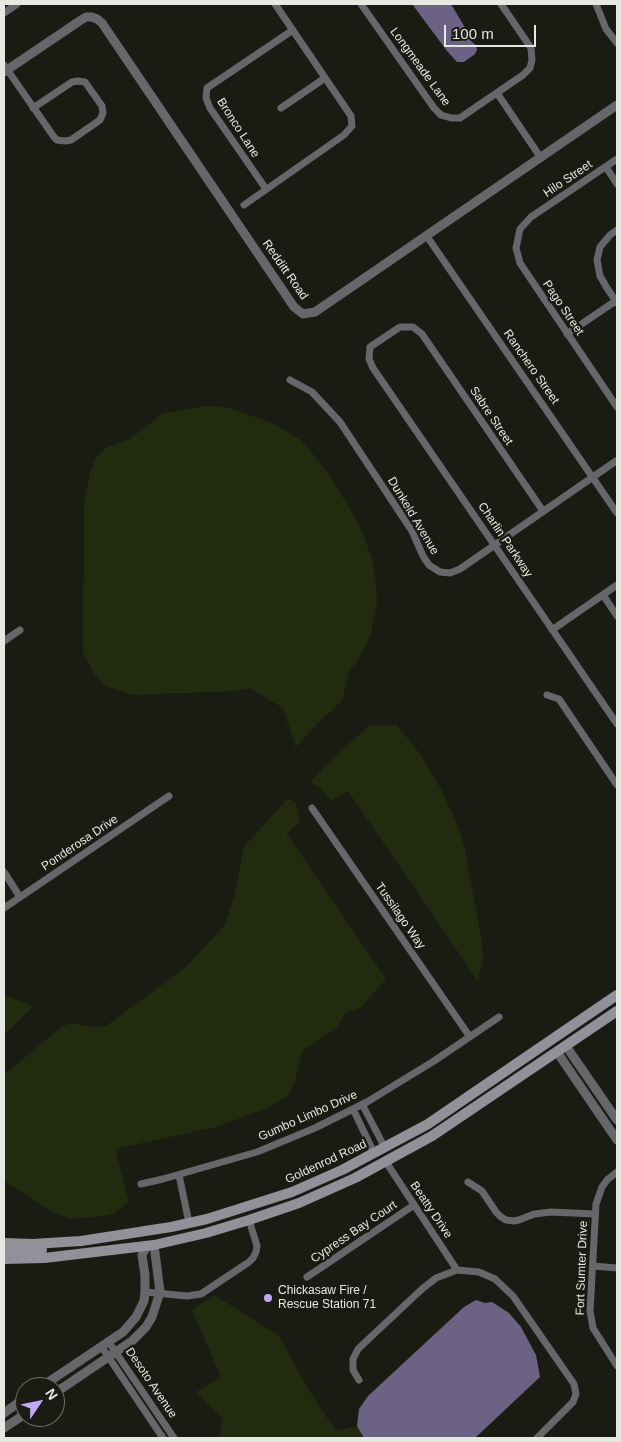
<!DOCTYPE html>
<style>
body{margin:0}
#map{position:relative;width:621px;height:1442px;overflow:hidden;background:#1a1c13;font-family:Arial,sans-serif}
canvas{display:block}
.frame{position:absolute;inset:0;border:5px solid #e6e8e2;pointer-events:none}
.north{position:absolute;left:15px;top:1377px;width:50px;height:50px;box-sizing:border-box;background:#1a1c13;border:1px solid #6c6e66;border-radius:50%;rotate:56deg;font-size:14px;font-weight:700;line-height:20px;text-align:center;color:#e6e8e2}
.north::after{content:'';display:block;margin:auto;width:18px;height:22px;background:#bda9f5;clip-path:polygon(50% 0,100% 100%,50% 72%,0 100%)}
.scale{position:absolute;left:444px;top:25px;width:92px;height:22px;box-sizing:border-box;border:2px solid #e6e8e2;border-top:0;padding-left:6px;font-size:15px;line-height:18px;white-space:nowrap;color:#e6e8e2;-webkit-text-stroke:4px #1a1c13;paint-order:stroke}
</style>
<div id="map">
<canvas width="621" height="1442"></canvas>
<div class="frame"></div>
<div class="north">N</div>
<div class="scale">100 m</div>
</div>
<script>
const g = document.querySelector('canvas').getContext('2d');
g.lineJoin = 'round';
function fillPath(path, color) { g.fillStyle = color; g.fill(path, 'evenodd'); }
const toPath = rows => new Path2D(rows.map(r => 'M' + r).join(''));
function stroke(path, color, width, dash) { g.strokeStyle = color; g.lineWidth = width; g.lineCap = dash ? 'butt' : 'round'; g.setLineDash(dash || []); g.stroke(path); }
function drawText(font, color, halo, rows, align = 'center') {
  g.font = font + ' Arial,sans-serif'; g.lineWidth = 5; g.setLineDash([]); g.textBaseline = 'middle'; g.strokeStyle = halo; g.fillStyle = color; for (const [text, x, y, turn = 0] of rows) {
    g.save(); g.translate(x, y); g.rotate((+turn || 0) * Math.PI / 180); g.textAlign = isNaN(turn) ? turn : align; if (halo) g.strokeText(text, 0, 0); g.fillText(text, 0, 0); g.restore();
  }
}
const green = toPath([
 [206,406,226,407,272,423,301,440,327,471,360,526,373,562,376,587,377,603,371,634,358,660,350,670,342,701,320,721,296,747,283,708,250,688,237,691,133,695,106,686,94,674,83,652,84,504,90,473,96,457,106,448,130,439,163,413],
 [370,725,397,725,420,754,442,791,457,824,465,850,482,942,483,960,478,981,348,791,331,801,321,788,310,782,335,756],
 [288,798,296,803,300,821,287,834,386,979,360,1008,346,1012,337,1027,303,1050,294,1084,287,1097,267,1108,216,1127,115,1149,129,1202,111,1215,71,1219,54,1213,4,1181,4,1075,61,1027,71,1023,96,1028,106,1026,185,968,225,925,236,890,244,847],
 [4,995,33,1006,4,1035],
 [214,1295,278,1335,313,1397,336,1431,357,1426,364,1438,219,1438,223,1419,196,1392,221,1377,192,1310]
]);
const water = toPath([
 [412,4,451,4,467,31,471,41,476,45,477,50,475,54,464,62,457,62,447,51],
 [476,1300,485,1303,492,1302,509,1313,521,1327,536,1355,540,1377,475,1438,364,1438,357,1426,359,1409,368,1396,464,1307]
]);
const minor = toPath([
 [361,4,434,108,441,115,451,118,460,118,523,75,530,68,532,60,531,48,501,4],
 [596,4,606,29,617,43],
 [4,13,17,4],
 [4,65,54,137,57,140,65,141,71,140,100,120,103,113,102,106,85,82,78,81,72,82,33,108],
 [497,93,541,158],
 [281,108,325,78],
 [617,159,531,217,520,229,516,248,520,263,526,272,617,407],
 [606,167,617,184],
 [266,189,210,108,206,98,207,88,293,30],
 [244,205,344,135,352,126,351,116,275,4],
 [617,230,610,235,600,247,597,260,600,276,607,288,617,303],
 [426,235,617,513],
 [567,334,617,300],
 [290,380,312,392,340,422,412,531,423,556,429,565,440,572,450,573,460,569,616,461],
 [543,511,422,334,413,327,400,327,370,347,369,359,373,368,617,724],
 [603,595,617,616],
 [552,630,617,585],
 [4,641,20,630],
 [547,695,559,699,617,785],
 [312,808,470,1037],
 [4,872,20,897],
 [4,908,169,796],
 [362,1104,385,1148],
 [353,1109,374,1153],
 [386,1162,457,1270],
 [617,1172,607,1180,602,1187,596,1204,590,1311,593,1328,617,1366],
 [179,1175,189,1223],
 [468,1182,482,1191,496,1212,501,1217,506,1220,514,1221,519,1220,534,1214,551,1212,595,1214],
 [141,1184,163,1179,257,1152,315,1128,367,1102,434,1061,499,1017],
 [593,1266,617,1268],
 [307,1277,414,1205],
 [145,1292,187,1296,201,1294,249,1262,253,1258,256,1252,257,1246,249,1220],
 [108,1341,174,1438],
 [101,1346,163,1438],
 [359,1380,353,1370,353,1359,358,1349,422,1289,436,1278,457,1270,479,1272,495,1279,513,1296,574,1384,576,1394,573,1402,537,1438]
]);
const tertiary = toPath([
 [4,72,81,20,86,17,92,17,97,19,102,23,294,307,303,314,315,312,617,105],
 [566,1046,617,1120],
 [557,1052,617,1140],
 [41,1387,123,1332,136,1317,144,1301,145,1292,145,1275,142,1255,147,1246],
 [55,1393,132,1341,146,1327,152,1317,160,1292,154,1245],
 [4,1413,25,1398],
 [4,1428,25,1414]
]);
const secondary = toPath([
 [4,1243,33,1244,81,1241,171,1227,207,1219,292,1192,342,1170,428,1124,617,995],
 [4,1252,42,1250],
 [4,1259,44,1258,154,1245,206,1233,249,1220,299,1203,355,1178,432,1136,617,1011]
]);
const markers = [
 [268,1298,5,"#bda9f5"]
];
const streetNames = [
 ["Longmeade Lane",420,67,54],
 ["Bronco Lane",238,128,57],
 ["Hilo Street",568,179,-34],
 ["Redditt Road",285,270,55],
 ["Pago Street",563,308,56],
 ["Ranchero Street",531,367,55],
 ["Sabre Street",491,416,56],
 ["Dunkeld Avenue",413,516,59],
 ["Charlin Parkway",505,540,56],
 ["Ponderosa Drive",80,843,-34],
 ["Tussilago Way",400,916,55],
 ["Gumbo Limbo Drive",308,1116,-24],
 ["Goldenrod Road",326,1162,-25],
 ["Beatty Drive",431,1210,56],
 ["Cypress Bay Court",354,1232,-34],
 ["Fort Sumter Drive",582,1268,-88],
 ["Desoto Avenue",151,1383,56]
];
const poiNames = [
 ["Chickasaw Fire /",278,1291],
 ["Rescue Station 71",278,1305]
];
fillPath(green, '#232b0f');
fillPath(water, '#6b6284');
stroke(minor, '#67666b', 7);
stroke(tertiary, '#67666b', 9);
stroke(secondary, '#929199', 10);
for (const [x, y, r, color] of markers) { const dot = new Path2D(); dot.arc(x, y, r, 0, 2 * Math.PI); g.fillStyle = color; g.fill(dot); stroke(dot, '#1a1c13', 2); }
drawText('12px', '#e6e8e2', '#1a1c13', streetNames);
drawText('12px', '#e6e8e2', '#1a1c13', poiNames, 'left');
</script>
